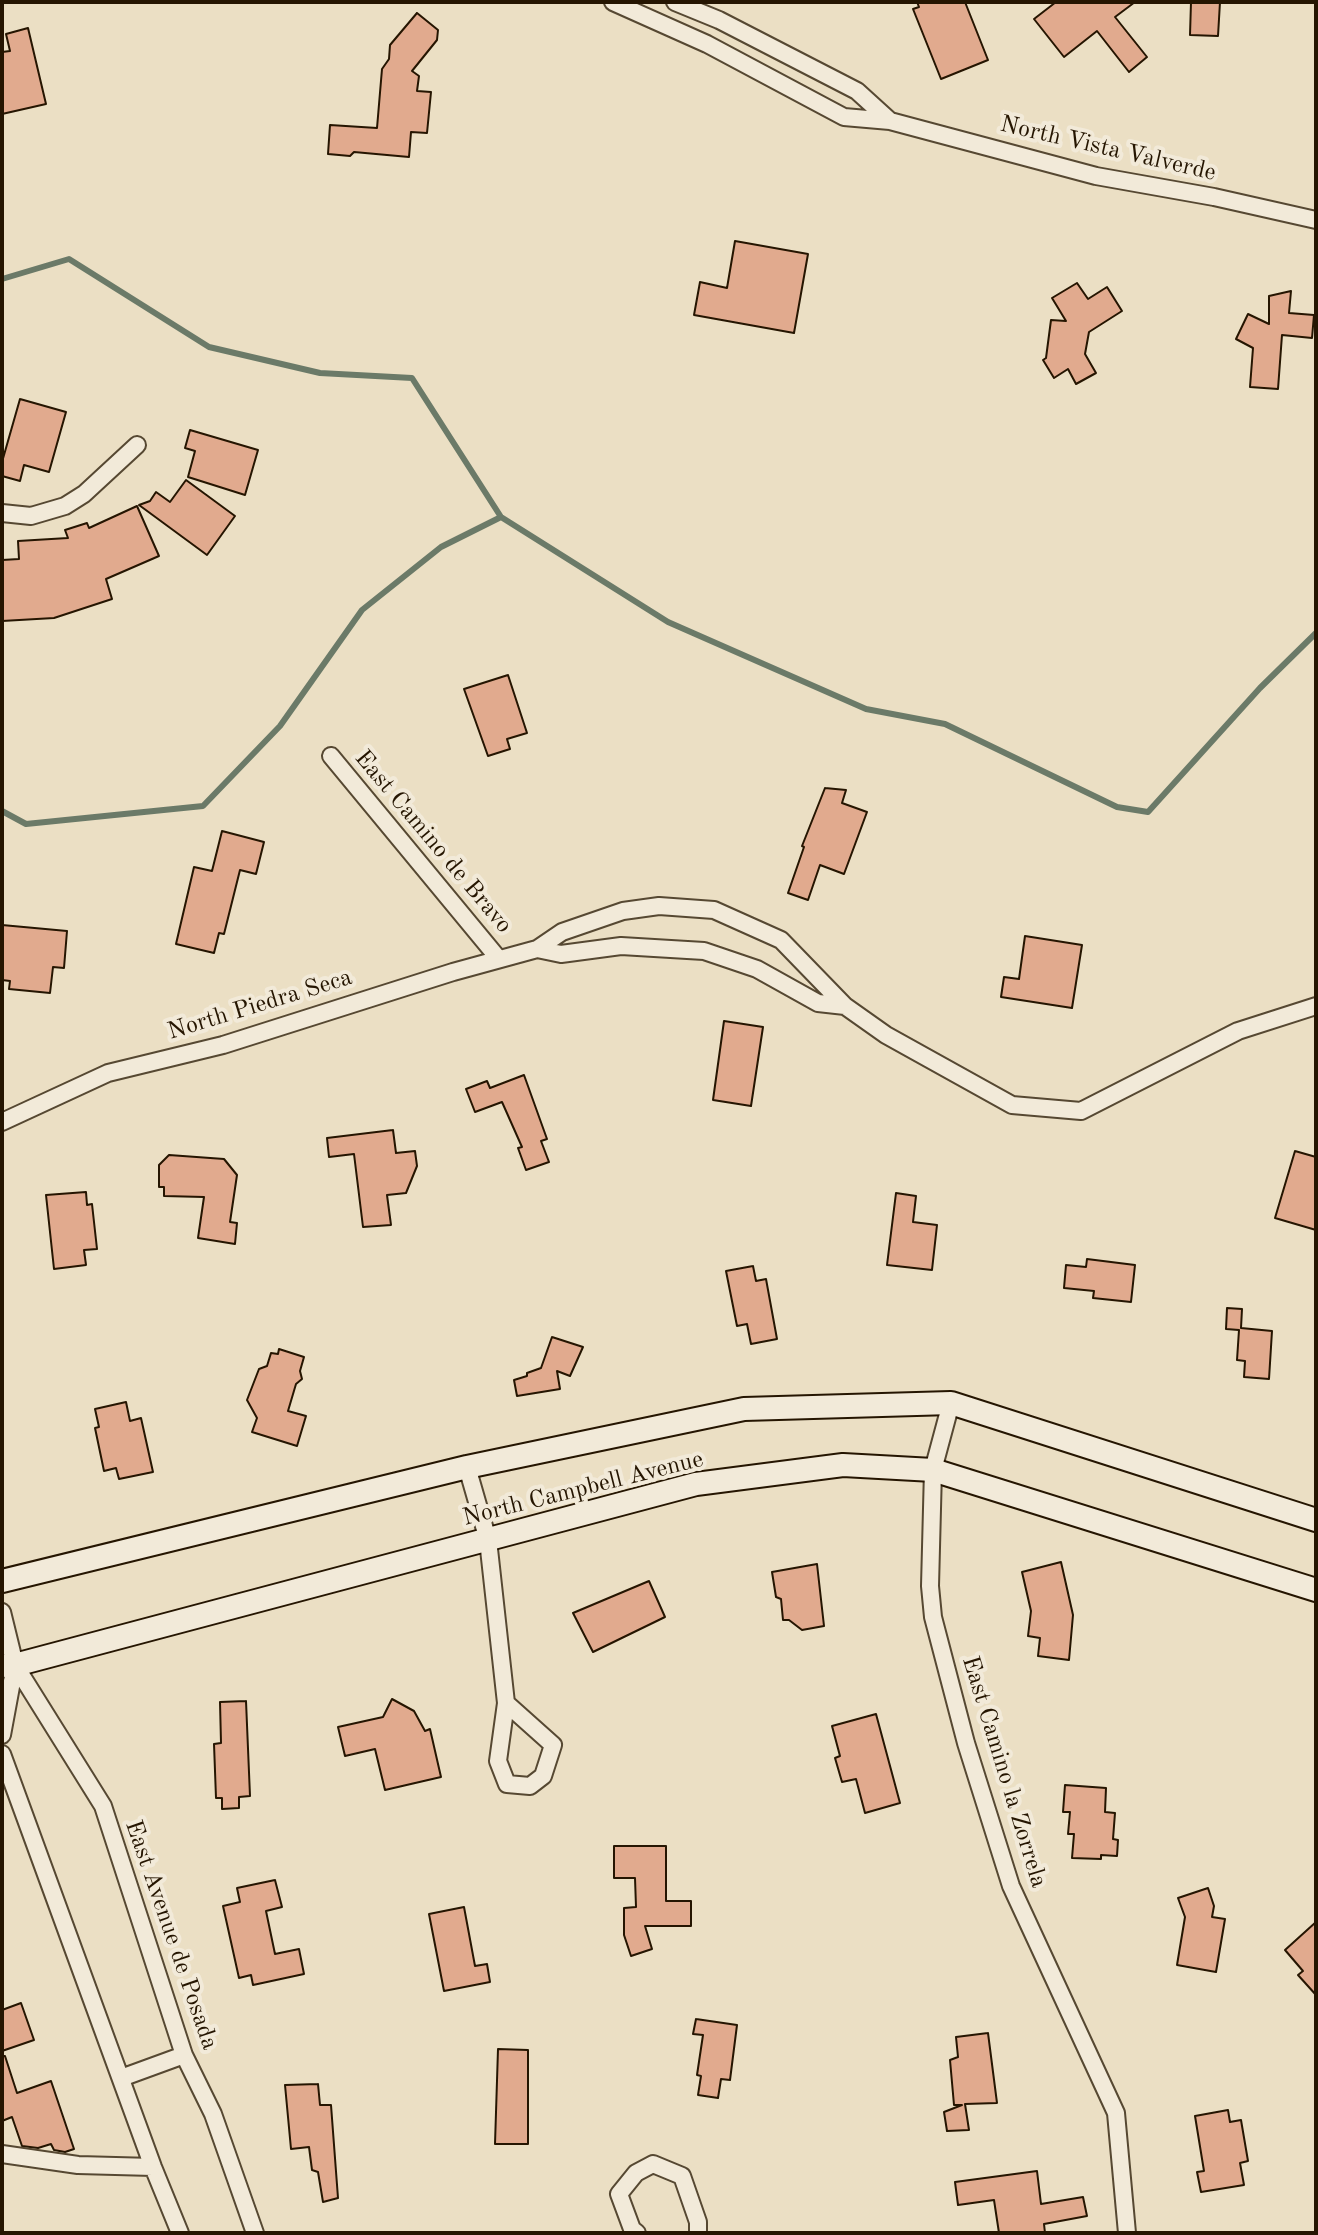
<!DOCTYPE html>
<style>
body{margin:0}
#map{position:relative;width:1318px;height:2235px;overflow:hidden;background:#ebdfc4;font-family:"Old Standard TT",serif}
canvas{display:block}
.frame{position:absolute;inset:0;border:4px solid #251501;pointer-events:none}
</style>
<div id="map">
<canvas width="1318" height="2235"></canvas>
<div class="frame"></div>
</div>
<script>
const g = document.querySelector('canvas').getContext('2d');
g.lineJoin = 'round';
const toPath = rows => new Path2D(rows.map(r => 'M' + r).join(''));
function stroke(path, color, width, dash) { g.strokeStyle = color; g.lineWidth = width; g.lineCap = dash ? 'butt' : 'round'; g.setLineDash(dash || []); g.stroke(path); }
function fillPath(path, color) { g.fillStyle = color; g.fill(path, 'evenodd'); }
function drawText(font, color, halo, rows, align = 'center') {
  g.font = font + ' "Old Standard TT",serif'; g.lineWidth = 8; g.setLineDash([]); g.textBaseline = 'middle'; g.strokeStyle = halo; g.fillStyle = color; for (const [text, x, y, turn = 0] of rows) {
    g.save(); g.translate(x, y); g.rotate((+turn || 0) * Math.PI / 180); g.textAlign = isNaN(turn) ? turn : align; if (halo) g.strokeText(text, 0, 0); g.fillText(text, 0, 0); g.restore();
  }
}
const stream = toPath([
 [2,279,69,259,209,347,320,373,412,378,501,517],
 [2,811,26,824,203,806,280,726,362,610,441,547,501,517,668,622,866,709,945,724,1117,807,1148,812,1260,688,1316,633]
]);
const building = toPath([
 [917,2,965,2,988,60,941,79,913,9,919,7,917,2],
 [1056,2,1135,2,1115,17,1147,57,1129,72,1097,31,1064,57,1034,19,1056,2],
 [1191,2,1220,2,1218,36,1190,35,1191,2],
 [417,13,438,30,437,40,412,71,419,76,417,91,431,92,427,133,411,132,409,157,354,152,350,156,328,154,330,125,377,128,382,69,389,59,390,45,417,13],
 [28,28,46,104,2,114,2,52,10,51,6,34,28,28],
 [735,241,808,254,794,333,694,315,700,282,727,288,735,241],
 [1077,283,1088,299,1107,287,1122,311,1089,332,1085,354,1096,373,1076,384,1068,369,1054,378,1043,360,1046,358,1051,320,1066,321,1052,298,1077,283],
 [1291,291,1289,313,1314,315,1312,338,1282,335,1278,389,1250,387,1253,348,1236,339,1248,314,1269,324,1269,296,1291,291],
 [20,399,66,412,49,472,24,465,20,481,2,476,2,462,20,399],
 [190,430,258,450,245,495,188,477,195,451,185,448,190,430],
 [186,480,235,516,207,555,139,505,150,501,156,492,170,502,186,480],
 [137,506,159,556,106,579,112,599,54,618,2,621,2,560,19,559,18,541,68,538,65,530,87,523,89,528,137,506],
 [508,675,527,733,507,739,510,749,488,756,464,689,508,675],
 [825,788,846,790,842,803,867,812,844,874,820,865,808,900,788,893,804,847,802,846,825,788],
 [222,831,264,842,256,874,240,870,224,934,219,933,214,953,176,944,194,867,212,871,222,831],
 [2,925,67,931,64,968,53,967,50,993,9,989,10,981,2,980,2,925],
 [1025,936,1082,945,1072,1008,1001,997,1004,977,1019,979,1025,936],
 [724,1021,763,1027,751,1106,713,1100,724,1021],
 [524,1075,547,1139,541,1141,549,1162,526,1170,518,1148,522,1147,502,1102,475,1112,466,1089,487,1081,490,1088,524,1075],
 [393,1130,396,1153,415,1151,417,1166,406,1193,387,1195,391,1225,363,1227,354,1154,329,1157,327,1138,393,1130],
 [1295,1151,1316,1157,1316,1230,1275,1218,1295,1151],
 [169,1155,224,1159,237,1175,230,1222,237,1223,235,1244,198,1238,204,1197,164,1196,164,1187,159,1187,159,1165,169,1155],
 [86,1192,87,1205,92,1204,97,1249,84,1250,86,1265,54,1269,46,1195,86,1192],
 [896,1193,916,1196,913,1222,937,1225,932,1270,887,1265,896,1193],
 [1087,1259,1135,1265,1131,1302,1093,1298,1094,1291,1064,1288,1066,1265,1086,1267,1087,1259],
 [753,1266,756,1281,766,1279,777,1339,751,1344,747,1324,737,1326,726,1271,753,1266],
 [1227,1308,1242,1309,1241,1328,1272,1331,1269,1379,1244,1377,1245,1361,1237,1360,1239,1330,1226,1329,1227,1308],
 [552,1337,583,1347,570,1376,557,1371,560,1389,517,1396,514,1380,527,1376,527,1373,541,1368,552,1337],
 [279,1349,304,1357,300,1371,302,1379,296,1384,288,1411,306,1416,297,1446,252,1432,257,1418,247,1400,259,1369,267,1366,271,1353,278,1354,279,1349],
 [126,1402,130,1421,141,1418,153,1472,119,1479,116,1468,104,1471,95,1428,99,1427,95,1409,126,1402],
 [1061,1562,1073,1615,1069,1660,1038,1656,1040,1638,1028,1636,1031,1611,1022,1572,1061,1562],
 [817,1564,824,1626,802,1630,789,1620,783,1620,781,1599,776,1597,772,1572,817,1564],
 [649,1581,665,1617,593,1652,573,1613,649,1581],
 [392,1699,414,1711,425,1731,430,1729,441,1777,385,1790,375,1749,345,1756,338,1727,383,1717,392,1699],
 [246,1701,250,1796,239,1797,239,1808,222,1809,222,1798,216,1798,214,1744,221,1743,220,1702,246,1701],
 [876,1714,900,1803,865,1813,856,1779,842,1782,835,1758,840,1756,832,1726,876,1714],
 [1065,1785,1106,1788,1105,1812,1115,1813,1113,1839,1118,1840,1117,1856,1101,1855,1101,1859,1072,1858,1074,1834,1068,1834,1070,1812,1063,1812,1065,1785],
 [614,1846,666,1846,666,1901,691,1901,691,1926,645,1926,652,1949,631,1956,624,1935,624,1908,636,1907,635,1878,614,1878,614,1846],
 [275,1880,282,1907,266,1911,275,1954,299,1949,304,1974,253,1985,251,1975,239,1978,223,1906,240,1902,237,1888,275,1880],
 [1208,1888,1214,1906,1212,1917,1225,1919,1216,1972,1177,1965,1185,1917,1178,1898,1208,1888],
 [464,1907,475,1966,487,1964,490,1982,444,1991,429,1914,464,1907],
 [1316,1922,1316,1995,1298,1975,1303,1971,1285,1950,1316,1922],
 [21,2003,34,2040,2,2051,2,2010,21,2003],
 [696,2019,737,2025,730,2080,721,2079,718,2098,698,2095,701,2076,697,2075,703,2035,693,2034,696,2019],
 [988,2033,997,2103,965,2104,969,2130,947,2131,944,2112,962,2105,954,2105,950,2060,958,2057,956,2037,988,2033],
 [498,2049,528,2050,528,2144,495,2144,498,2049],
 [2,2056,5,2056,17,2093,51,2081,74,2149,65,2152,54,2150,51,2144,38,2148,22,2146,12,2117,2,2121,2,2056],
 [318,2084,320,2105,331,2105,338,2198,323,2202,318,2172,312,2170,309,2147,291,2149,285,2085,318,2084],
 [1228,2110,1230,2122,1241,2120,1248,2161,1240,2163,1244,2185,1201,2192,1197,2172,1204,2171,1195,2116,1228,2110],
 [1037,2171,1041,2204,1083,2197,1087,2216,1044,2224,1045,2233,999,2233,994,2200,958,2205,955,2182,1037,2171]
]);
const street = toPath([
 [613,2,707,44,844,117,890,121,1096,176,1214,197,1316,220],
 [675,2,719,20,857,91,890,121],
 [2,513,31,516,65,506,84,494,137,445],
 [331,756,498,958],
 [537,949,561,954,621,946,704,951,757,969,818,1003,845,1006],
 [2,1122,108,1073,223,1045,453,972,537,949,562,932,623,911,659,906,714,910,781,940,845,1006,886,1035,1012,1105,1081,1111,1238,1031,1316,1006],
 [951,1403,933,1470,930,1586,933,1617,966,1743,1011,1886,1116,2113,1127,2233],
 [467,1467,488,1540,506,1703,498,1761,507,1784,530,1786,543,1776,553,1745,506,1703],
 [2,1612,15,1665,103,1806,184,2055,213,2114,255,2233],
 [2,1735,15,1665],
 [2,1754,153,2167,180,2233],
 [121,2078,184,2055],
 [2,2154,78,2165,153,2167],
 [637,2233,632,2229,619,2194,636,2173,653,2164,682,2176,698,2222,698,2233]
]);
const secondary = toPath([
 [2,1581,467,1467,744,1409,951,1403,1316,1520],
 [2,1666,15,1665,696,1484,843,1465,933,1470,1316,1590]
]);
const streetNames = [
 ["North Vista Valverde",1108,149,13],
 ["East Camino de Bravo",433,842,50],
 ["North Piedra Seca",260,1005,-17],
 ["North Campbell Avenue",583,1489,-14],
 ["East Camino la Zorrela",1004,1772,73],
 ["East Avenue de Posada",171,1935,71]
];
stroke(stream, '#6b7a68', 6);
fillPath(building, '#e1aa8e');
stroke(building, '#251501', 2);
stroke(street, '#564832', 20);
stroke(secondary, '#251501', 26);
stroke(street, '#f2ead9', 16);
stroke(secondary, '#f2ead9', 22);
drawText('24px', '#251501', '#f2ead9', streetNames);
</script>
